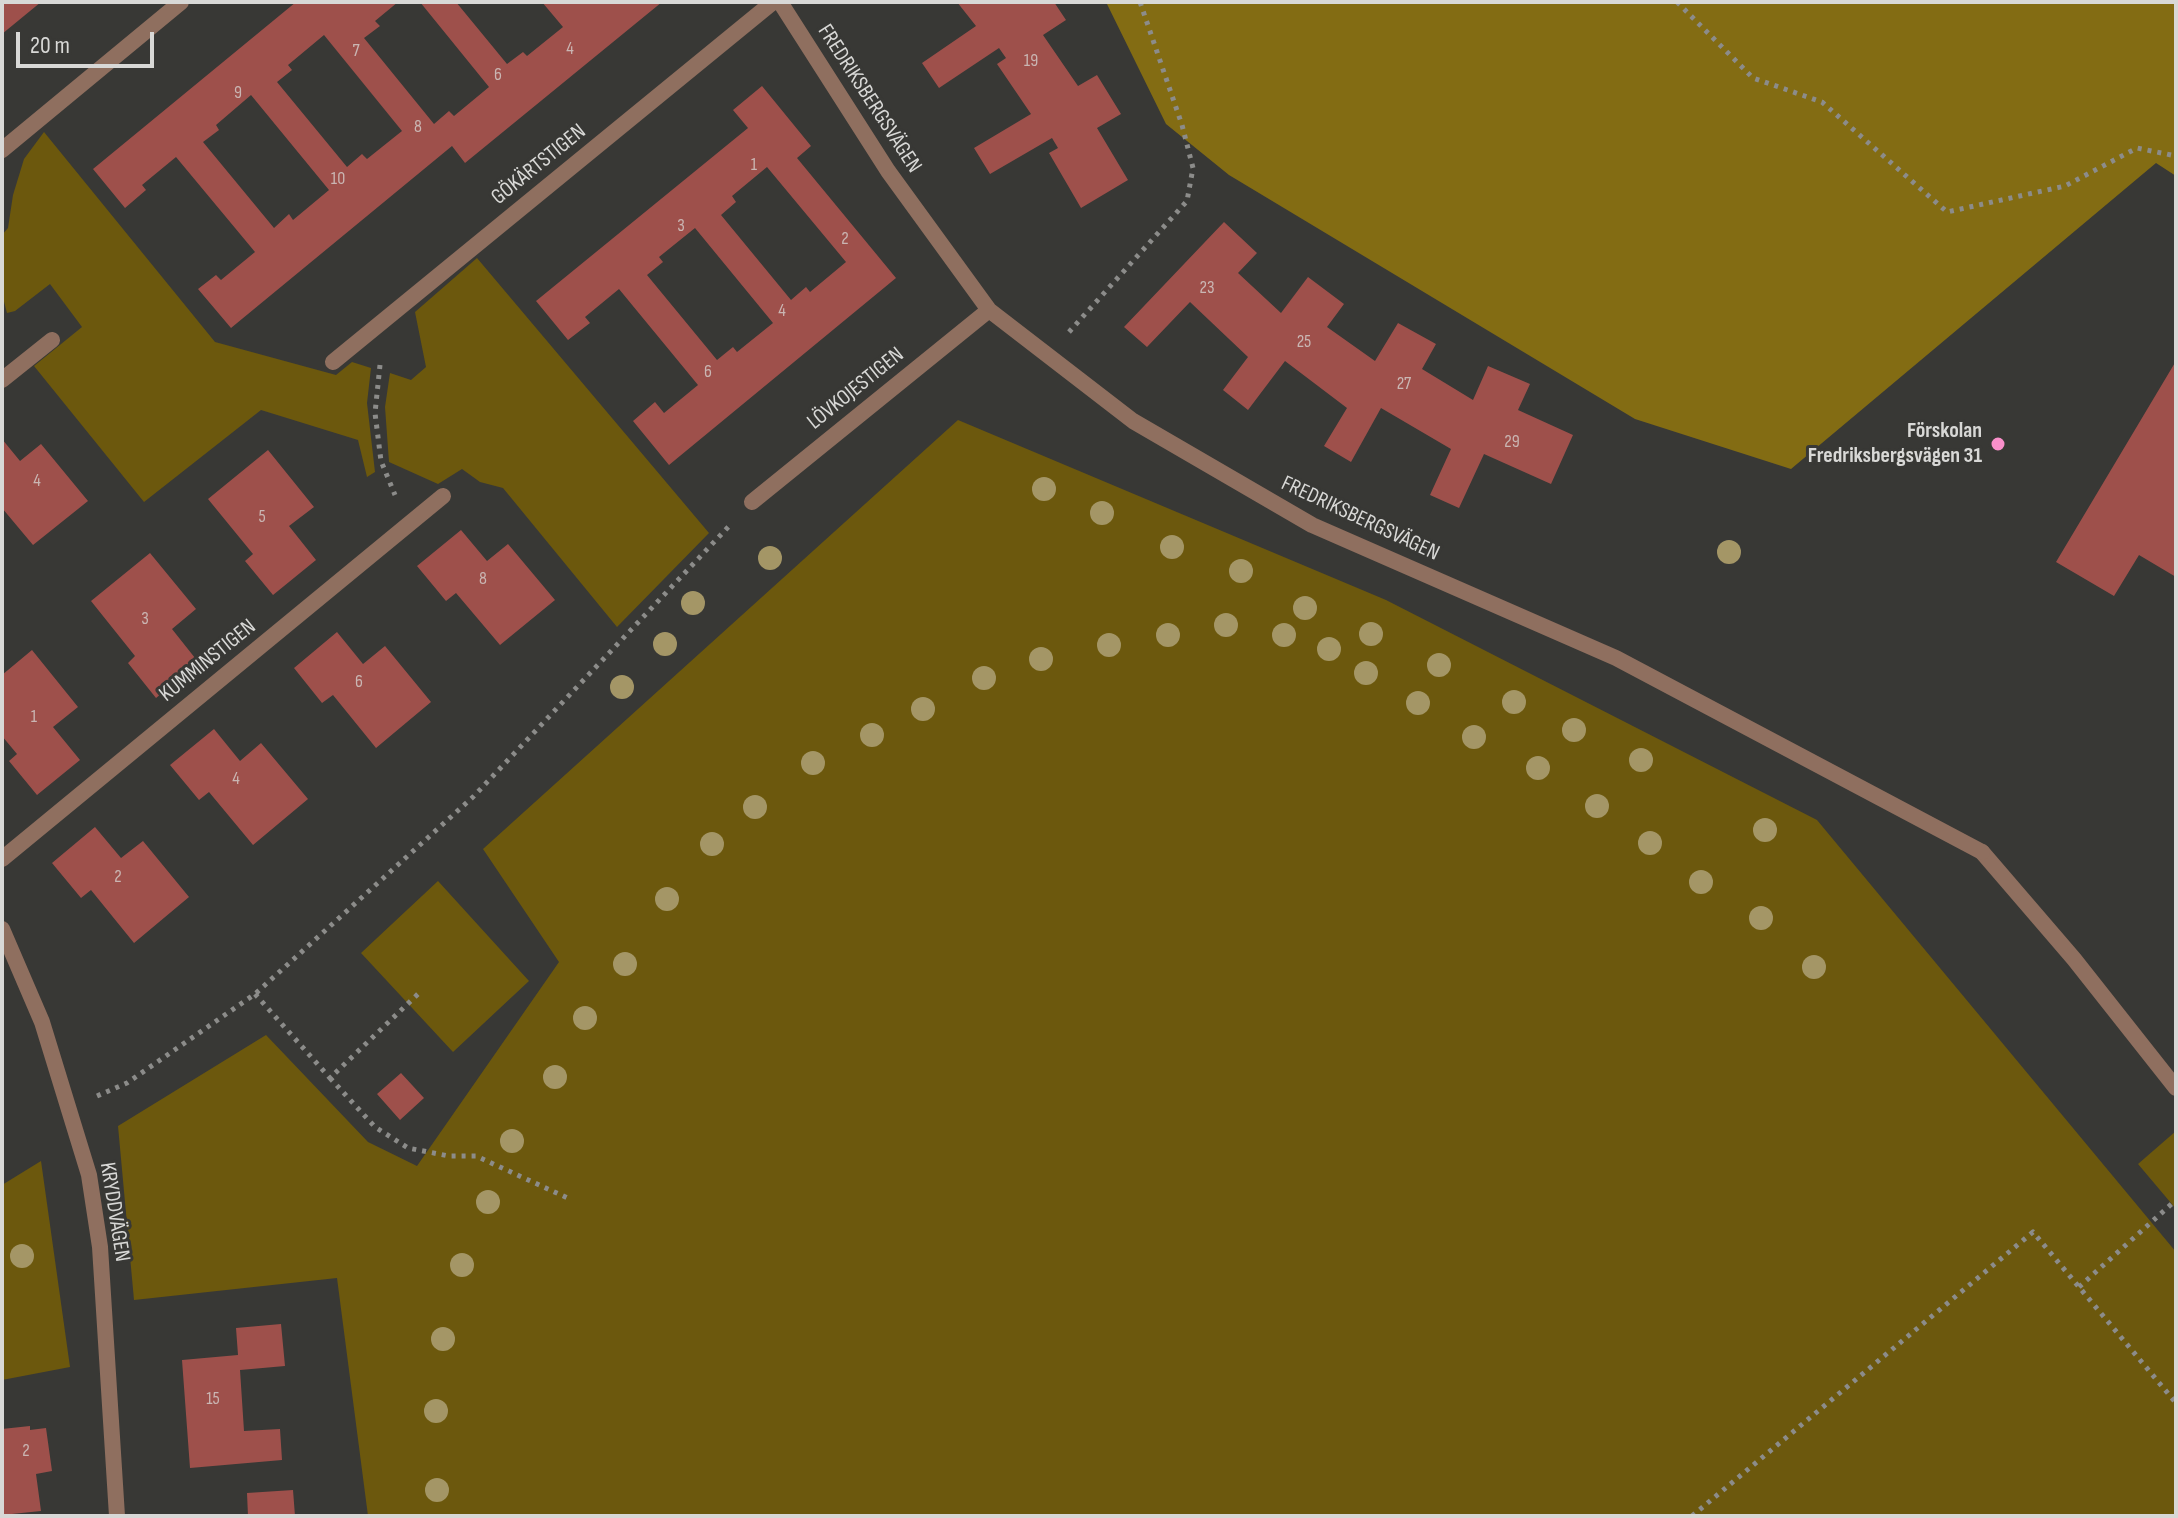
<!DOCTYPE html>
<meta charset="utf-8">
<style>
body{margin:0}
#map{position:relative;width:2178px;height:1518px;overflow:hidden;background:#383835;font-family:"Sofia Sans Condensed",sans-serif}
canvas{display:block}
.frame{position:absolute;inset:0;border:4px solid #d8d8d6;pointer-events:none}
.scale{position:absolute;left:16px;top:32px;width:138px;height:36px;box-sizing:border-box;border:4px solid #d8d8d6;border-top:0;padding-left:10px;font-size:24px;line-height:28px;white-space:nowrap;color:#d8d8d6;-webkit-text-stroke:6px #383835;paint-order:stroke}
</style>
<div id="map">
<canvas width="2178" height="1518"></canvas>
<div class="frame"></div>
<div class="scale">20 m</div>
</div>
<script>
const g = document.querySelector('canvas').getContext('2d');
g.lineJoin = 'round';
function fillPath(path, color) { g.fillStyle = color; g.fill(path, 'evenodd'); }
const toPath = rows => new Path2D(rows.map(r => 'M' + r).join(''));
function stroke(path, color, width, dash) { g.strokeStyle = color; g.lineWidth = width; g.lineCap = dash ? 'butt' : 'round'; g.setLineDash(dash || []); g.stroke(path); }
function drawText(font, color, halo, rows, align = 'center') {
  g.font = font + ' "Sofia Sans Condensed",sans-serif'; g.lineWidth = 6; g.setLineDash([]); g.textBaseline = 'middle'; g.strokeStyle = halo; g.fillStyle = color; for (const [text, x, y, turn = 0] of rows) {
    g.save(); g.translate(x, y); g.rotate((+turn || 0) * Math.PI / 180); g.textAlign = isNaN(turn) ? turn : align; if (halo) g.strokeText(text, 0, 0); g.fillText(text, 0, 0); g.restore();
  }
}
const green = toPath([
 [44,132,215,342,336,375,352,362,371,368,367,403,375,472,367,477,358,440,261,410,144,502,34,366,82,327,50,284,15,311,7,313,2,294,2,235,8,228,13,195,24,159],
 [477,258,709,533,617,627,503,488,480,482,462,469,438,484,389,462,385,407,390,373,411,380,426,367,415,312],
 [958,420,1386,600,1817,820,2176,1252,2176,1516,368,1516,337,1278,134,1300,118,1126,266,1035,368,1142,417,1166,559,962,483,849],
 [438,881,529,981,453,1052,361,953],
 [2176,1131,2176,1209,2138,1164],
 [41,1161,70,1367,2,1380,2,1185]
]);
const forest = toPath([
 [1106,2,2176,2,2176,176,2156,163,1791,469,1635,419,1229,175,1166,124]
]);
const building = toPath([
 [2,2,41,2,2,34],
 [296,2,398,2,375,21,380,26,364,38,434,124,449,111,454,116,489,87,420,2,456,2,507,64,523,52,527,56,563,27,542,2,662,2,465,163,452,146,231,328,198,289,216,275,221,280,255,252,176,157,142,185,146,190,125,208,93,169],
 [324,35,402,131,367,159,362,154,347,167,277,82,292,70,288,65],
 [251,95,329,190,293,220,289,214,274,228,203,142,219,130,216,125],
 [957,2,1054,2,1066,20,1043,35,1078,86,1097,75,1121,114,1097,128,1128,180,1081,208,1049,153,1058,148,1052,138,990,174,974,148,1031,114,997,64,1006,58,999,48,939,88,922,63,976,26],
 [762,86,811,146,797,158,896,278,669,465,633,421,655,402,664,413,698,385,619,289,585,317,590,323,568,340,536,301,748,128,733,110],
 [767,167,846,262,810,292,806,287,791,300,721,215,736,202,732,196],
 [695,228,773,323,737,352,733,347,717,360,647,275,663,262,659,257],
 [1224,222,1257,253,1238,273,1281,313,1308,277,1344,304,1327,327,1375,361,1398,323,1436,344,1422,369,1473,400,1488,366,1530,384,1518,410,1573,435,1551,484,1484,454,1459,508,1430,495,1451,449,1381,408,1351,462,1324,446,1347,408,1285,361,1248,410,1223,390,1248,357,1190,302,1147,347,1124,327],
 [2176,361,2176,577,2139,555,2114,596,2056,562],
 [2,439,20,461,41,444,88,501,33,545,2,508],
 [268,450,314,507,289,526,316,560,273,595,245,561,253,554,208,499],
 [461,530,487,561,508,544,555,600,500,645,456,593,446,601,417,566],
 [150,553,196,609,172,629,199,663,156,698,128,663,135,656,91,601],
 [337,632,363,664,385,646,431,702,376,748,333,695,322,703,294,668],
 [32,650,78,707,53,727,80,760,37,795,9,761,17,754,2,736,2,675],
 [214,729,240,761,261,743,308,799,253,845,209,792,199,800,170,765],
 [95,827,121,858,143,841,189,897,134,943,91,890,81,898,52,863],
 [401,1073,424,1098,400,1120,377,1094],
 [281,1324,285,1366,240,1370,244,1431,280,1429,282,1460,190,1468,182,1360,238,1355,236,1328],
 [30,1426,30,1430,46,1428,52,1471,36,1474,41,1511,2,1515,2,1429],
 [293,1490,295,1516,248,1516,247,1493]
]);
const path = toPath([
 [1677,2,1753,78,1822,102,1947,212,2065,186,2137,148,2176,156],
 [1069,332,1187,201,1193,168,1182,125,1140,2],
 [380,365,375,413,381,461,395,495],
 [255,994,330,1078,418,994],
 [330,1078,375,1127,408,1148,449,1156,476,1156,572,1200],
 [97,1096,127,1083,255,994,474,796,731,524],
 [2079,1287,2176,1200],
 [1692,1516,2033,1232,2176,1403]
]);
const service = toPath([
 [1982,852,2074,959,2176,1088]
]);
const minor = toPath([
 [780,2,888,171,989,310,1133,421,1312,525,1616,658,1982,852],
 [2,150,181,2],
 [333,362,773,2],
 [2,380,52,340],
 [752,502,989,310],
 [2,859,443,496],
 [2,929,42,1022,89,1175,100,1247,117,1516]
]);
const trees = [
 [1044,489],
 [1102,513],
 [1172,547],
 [1729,552],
 [770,558],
 [1241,571],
 [693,603],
 [1305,608],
 [1226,625],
 [1371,634],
 [1168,635],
 [1284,635],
 [665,644],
 [1109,645],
 [1329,649],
 [1041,659],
 [1439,665],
 [1366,673],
 [984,678],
 [622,687],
 [1514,702],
 [1418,703],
 [923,709],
 [1574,730],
 [872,735],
 [1474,737],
 [1641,760],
 [813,763],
 [1538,768],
 [1597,806],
 [755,807],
 [1765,830],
 [1650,843],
 [712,844],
 [1701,882],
 [667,899],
 [1761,918],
 [625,964],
 [1814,967],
 [585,1018],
 [555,1077],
 [512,1141],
 [488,1202],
 [22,1256],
 [462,1265],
 [443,1339],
 [436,1411],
 [437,1490]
];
const markers = [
 [1998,444,8,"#f98fca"]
];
const numberNames = [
 ["4",570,49],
 ["7",356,51],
 ["19",1031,61],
 ["6",498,75],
 ["9",238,93],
 ["8",418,127],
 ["1",754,165],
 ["10",338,179],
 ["3",681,226],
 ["2",845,239],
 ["23",1207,288],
 ["4",782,311],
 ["25",1304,342],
 ["6",708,372],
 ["27",1404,384],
 ["29",1512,442],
 ["4",37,481],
 ["5",262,517],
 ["8",483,579],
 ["3",145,619],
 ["6",359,682],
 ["1",34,717],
 ["4",236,779],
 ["2",118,877],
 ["15",213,1399],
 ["2",26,1451]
];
const streetNames = [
 ["FREDRIKSBERGSVÄGEN",869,99,57],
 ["GÖKÄRTSTIGEN",539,165,-39],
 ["LÖVKOJESTIGEN",856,389,-39],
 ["FREDRIKSBERGSVÄGEN",1360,519,25],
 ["KUMMINSTIGEN",208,661,-39],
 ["KRYDDVÄGEN",114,1212,81]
];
const poiNames = [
 ["Förskolan",1982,431],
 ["Fredriksbergsvägen 31",1982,456]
];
fillPath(green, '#6c580d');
fillPath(forest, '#836c13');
fillPath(building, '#9e504b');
stroke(path, '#8c8c8a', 5, [4, 6]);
stroke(service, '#8f6f5f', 16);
stroke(minor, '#8f6f5f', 16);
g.fillStyle = '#a49666';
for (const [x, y] of trees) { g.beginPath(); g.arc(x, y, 12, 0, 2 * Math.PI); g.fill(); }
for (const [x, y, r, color] of markers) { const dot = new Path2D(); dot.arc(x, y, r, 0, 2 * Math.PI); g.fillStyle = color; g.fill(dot); stroke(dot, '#383835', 3); }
drawText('18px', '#cab6b3', null, numberNames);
drawText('22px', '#d8d8d6', '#383835', streetNames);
drawText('bold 22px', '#d8d8d6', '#383835', poiNames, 'right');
</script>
